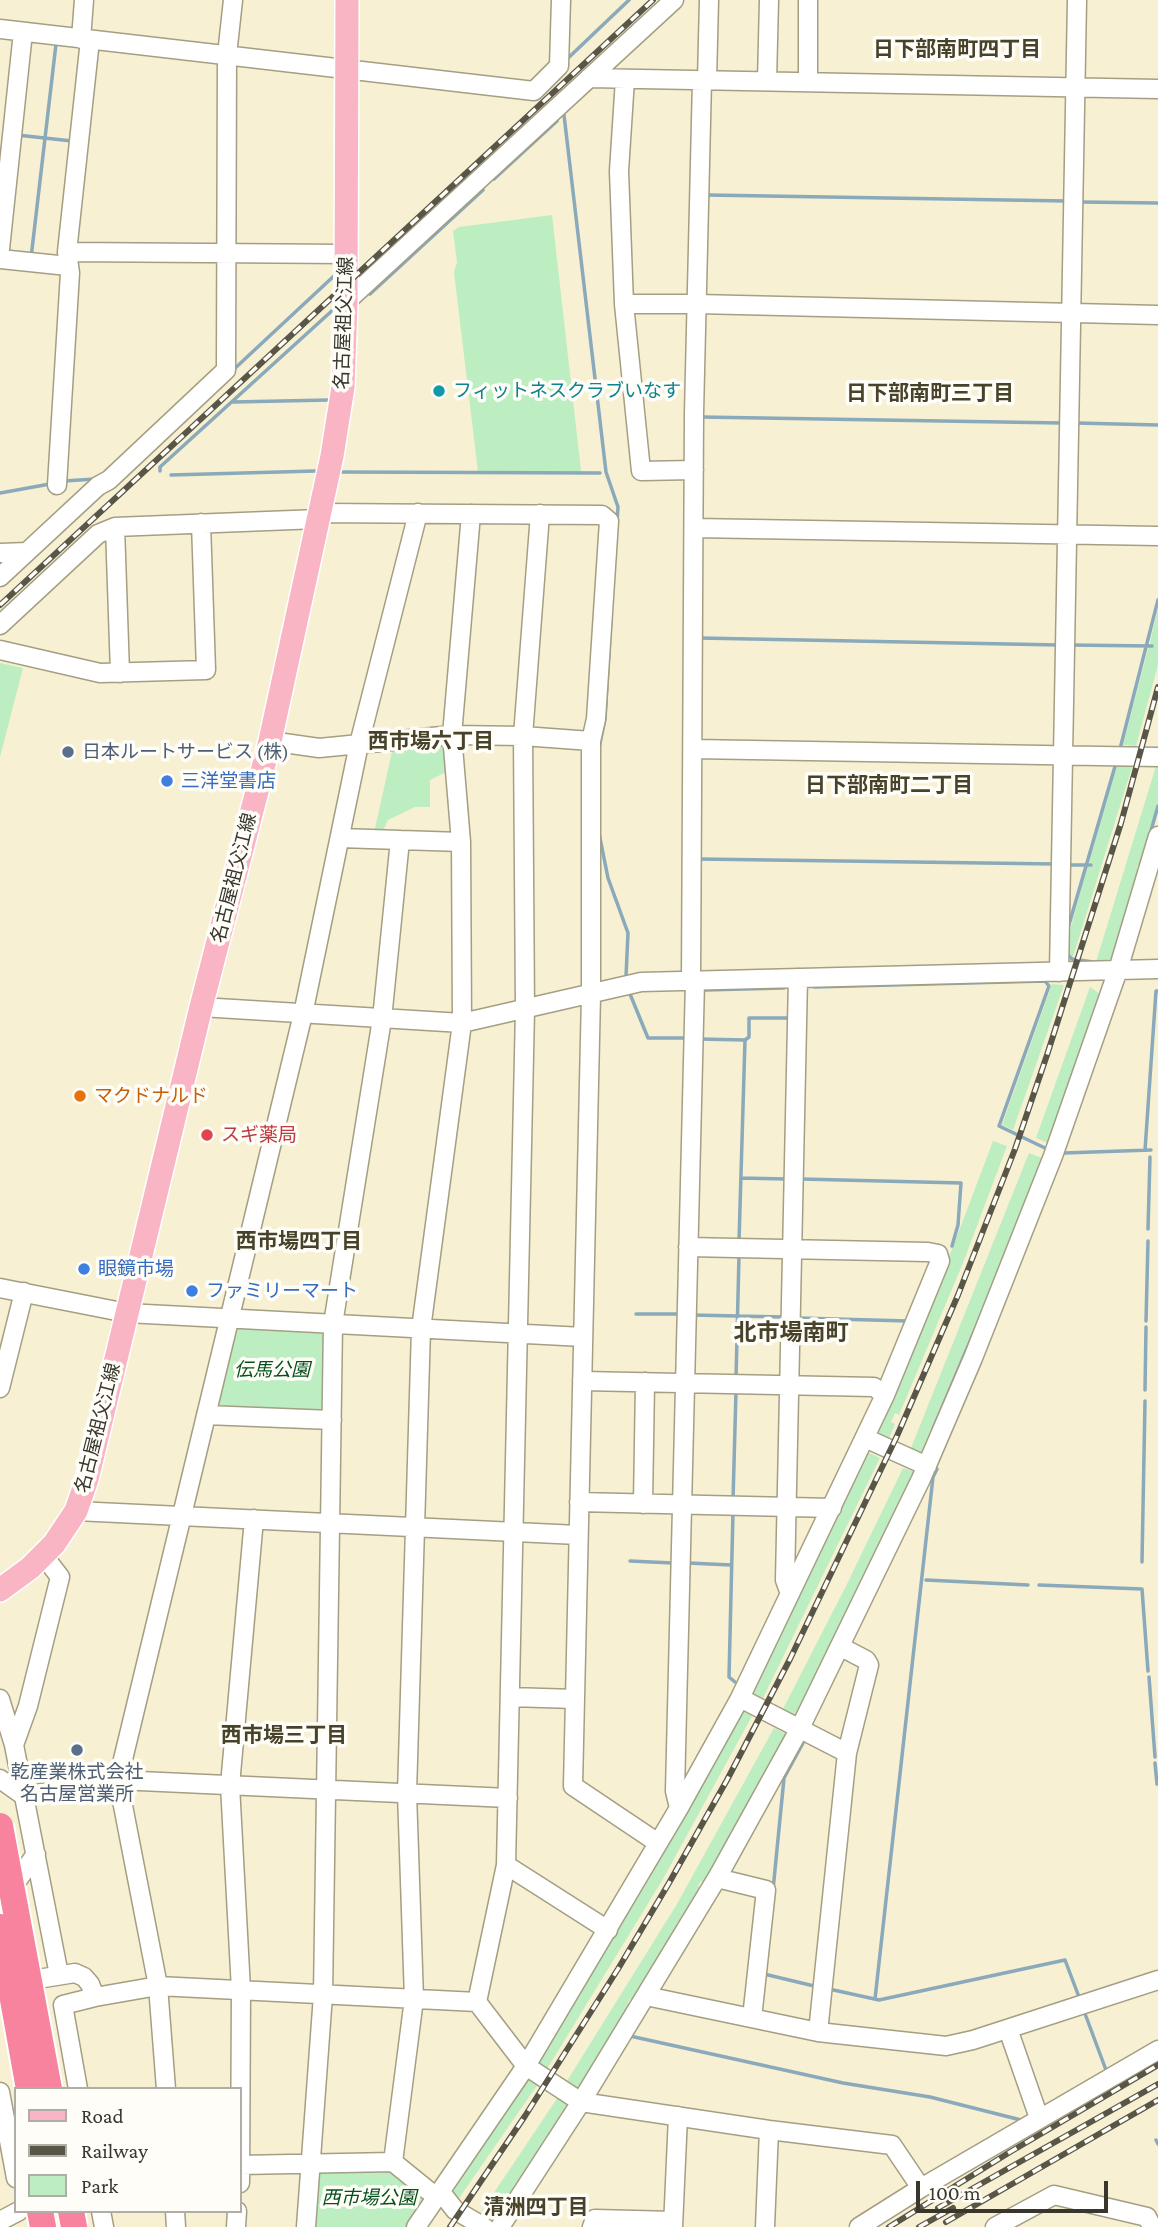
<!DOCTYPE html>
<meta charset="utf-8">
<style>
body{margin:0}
#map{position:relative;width:1158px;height:2227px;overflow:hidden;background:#f7f0d3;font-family:"Crimson Pro",serif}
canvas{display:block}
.legend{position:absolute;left:14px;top:2087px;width:228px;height:126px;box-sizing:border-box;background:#fefdf7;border:2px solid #afada5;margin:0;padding:9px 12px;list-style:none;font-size:21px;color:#39362b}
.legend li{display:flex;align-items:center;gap:14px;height:35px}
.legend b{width:35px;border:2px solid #afada5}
.scale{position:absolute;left:916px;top:2181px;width:192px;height:32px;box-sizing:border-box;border:4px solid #39362b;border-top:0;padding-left:9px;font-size:21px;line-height:24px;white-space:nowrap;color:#39362b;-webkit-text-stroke:5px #fefdf7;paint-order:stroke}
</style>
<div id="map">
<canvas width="1158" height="2227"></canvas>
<ul class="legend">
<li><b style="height:9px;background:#fab5c5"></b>Road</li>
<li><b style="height:9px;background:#595647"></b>Railway</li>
<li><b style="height:19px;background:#bceec2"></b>Park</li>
</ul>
<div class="scale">100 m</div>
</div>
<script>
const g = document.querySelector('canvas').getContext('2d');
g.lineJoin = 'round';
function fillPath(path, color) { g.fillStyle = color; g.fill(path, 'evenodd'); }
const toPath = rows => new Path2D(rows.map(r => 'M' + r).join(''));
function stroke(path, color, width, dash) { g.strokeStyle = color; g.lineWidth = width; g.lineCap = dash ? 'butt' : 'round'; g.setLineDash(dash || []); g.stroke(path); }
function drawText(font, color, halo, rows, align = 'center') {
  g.font = font + ' "Crimson Pro","Noto Sans JP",serif'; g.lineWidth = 7; g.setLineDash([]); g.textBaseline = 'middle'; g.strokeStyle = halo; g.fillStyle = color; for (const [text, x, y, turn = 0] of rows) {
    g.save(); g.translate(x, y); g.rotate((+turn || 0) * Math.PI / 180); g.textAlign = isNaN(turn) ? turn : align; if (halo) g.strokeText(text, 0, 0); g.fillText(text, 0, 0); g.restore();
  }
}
const green = toPath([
 [552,215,581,471,478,472,454,272,457,262,453,231,459,227],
 [1158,609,1158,665,1136,746,1123,745,1148,649,1152,646,1150,642],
 [0,663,23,668,0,757],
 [441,741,445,745,448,771,430,780,430,807,415,807,388,820,382,833,374,833,393,747],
 [1118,762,1133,764,1073,957,1065,949,1087,867,1091,867,1092,863,1089,862],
 [1156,766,1158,766,1158,801,1139,865,1137,866,1137,871,1111,959,1096,962],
 [1052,984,1064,985,1013,1130,1002,1125],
 [1090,987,1100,994,1048,1143,1036,1138],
 [993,1141,1007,1146,963,1263,899,1415,895,1413,891,1422,895,1424,889,1438,874,1431,953,1247],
 [1029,1153,1042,1158,1002,1261,921,1452,911,1448],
 [239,1328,323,1332,327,1335,326,1409,322,1413,219,1409,216,1403,234,1331],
 [863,1450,880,1458,763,1698,749,1691],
 [903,1468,914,1472,796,1716,783,1709,846,1586],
 [738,1709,752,1716,663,1879,547,2069,537,2062,649,1879,647,1872],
 [774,1728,786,1734,705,1882,701,1881,698,1886,701,1889,635,2000,630,1999,628,2003,631,2007,578,2088,567,2081,677,1904],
 [526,2076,538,2084,455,2204,447,2193],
 [558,2097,571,2106,492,2227,477,2218],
 [394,2169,426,2197,409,2227,312,2227,317,2174,322,2170]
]);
const stream = toPath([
 [565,61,629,0],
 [564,115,606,472,618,507,617,522],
 [17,135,72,141],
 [494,179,557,121],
 [707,195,1067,201],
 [1080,202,1158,203],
 [31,258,56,44],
 [370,294,483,190],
 [232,371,335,275],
 [233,402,329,400],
 [701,417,1062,423],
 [1076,423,1158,425],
 [160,471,160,467,335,308],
 [340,472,600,473],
 [171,475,315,471],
 [64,481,95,479],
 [0,493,50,484],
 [699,638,1059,645],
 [1070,645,1152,646],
 [599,748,605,719,611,617],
 [1120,749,1158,600],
 [599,833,608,878,628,933,626,976],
 [1150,834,1158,806],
 [698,859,1055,864],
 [1067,865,1091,865],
 [1068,928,1116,763],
 [1065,952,1072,959,1093,962],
 [814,987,1045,981,1049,986,999,1126,1047,1149,1048,1146],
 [705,990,784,988],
 [630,994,648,1038,687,1038],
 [699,1039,745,1040,739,1241],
 [745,1040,749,1037,749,1018,790,1018],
 [1145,1150,1156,991,1158,991],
 [1064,1153,1151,1150],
 [741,1178,786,1179],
 [801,1179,961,1183,958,1225,952,1246],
 [1148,1229,1150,1157],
 [636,1314,681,1314],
 [692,1315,783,1317],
 [798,1318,908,1321],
 [1146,1321,1148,1241],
 [736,1378,739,1255],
 [1145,1390,1146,1327],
 [933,1429,979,1320],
 [733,1500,736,1391],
 [733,1512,729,1677,735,1682],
 [630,1561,673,1563],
 [1142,1562,1145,1401],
 [688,1563,731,1565],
 [926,1580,1028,1585],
 [1039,1585,1142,1589,1148,1671],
 [1149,1677,1155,1757],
 [1155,1763,1157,1784],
 [773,1890,784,1778,803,1743],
 [764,1974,814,1986],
 [829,1989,879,2000,1065,1960,1079,1997],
 [875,1999,933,1477,937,1469],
 [1084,2011,1106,2070],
 [630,2036,843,2083,930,2097,1021,2120],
 [1156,2140,1158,2144]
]);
const minor = toPath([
 [0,29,534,91,559,66,561,0],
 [81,39,84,0],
 [589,78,1158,89],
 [625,79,619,171,624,304,641,471,694,470],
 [707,80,709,0],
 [767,81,769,0],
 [808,82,808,0],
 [0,249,23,32],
 [67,252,347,254],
 [0,259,68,266],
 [346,302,674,0],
 [624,304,697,304,1158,315],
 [57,485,70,273,67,252,90,40],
 [320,513,602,515,609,521,596,719,591,741,591,995,573,1786,658,1843],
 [540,514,523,736,525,1010,506,1865,477,2002,526,2066,581,2102,769,2130,892,2145,921,2188],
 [115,527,120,673],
 [694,528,1158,536],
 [0,553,27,552],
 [0,577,98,486,109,480,226,370,227,55,233,0],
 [0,625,98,534,115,527,318,519],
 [0,650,100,673,206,670,201,523],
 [270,741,319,748,452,735,523,736,591,741],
 [693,749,1158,757],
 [340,838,461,842],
 [1059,972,1077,0],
 [691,981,694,413,702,80],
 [201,1007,462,1023,641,982,1158,969],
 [0,1288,127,1313,583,1337],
 [582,1381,874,1387,885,1395],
 [0,1388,24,1292],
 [206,1415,332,1420],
 [865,1438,927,1466],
 [579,1502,832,1508],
 [643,1504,645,1382],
 [76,1511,578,1535],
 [790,1594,785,1580,798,978],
 [510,1697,575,1699],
 [740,1698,847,1753],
 [0,1699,14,1745,59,1975],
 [14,1745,28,1706,60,1577,43,1555],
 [0,1779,24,1796,118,1780,508,1798],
 [679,1808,675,1791,695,981],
 [506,1865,608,1930],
 [717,1878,766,1890,752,2018],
 [0,1905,36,1854],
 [19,1982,75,1973,84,1977,90,1984,95,1997,158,1986,477,2002],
 [646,1996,818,2032,946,2046,973,2040,1158,1980],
 [1008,2029,1039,2118],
 [818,2032,847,1753,869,1665,866,1660,841,1647],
 [78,2089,63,2005,95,1997],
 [166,2089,158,1986,118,1780,303,1014,359,744,418,513],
 [0,2092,16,2178],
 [393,2162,414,1999,407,1793,421,1329,462,1023,461,842,452,735,471,514],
 [240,2165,393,2162,430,2192,444,2196,455,2210,484,2227],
 [240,2183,241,1990,230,1785,254,1519],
 [101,2211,104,2227],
 [175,2211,176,2227],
 [0,2221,19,2211],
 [236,2227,237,2211],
 [306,2227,323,1995,333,1324,382,1019,400,840],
 [416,2227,526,2066,679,1808,740,1698,885,1395,940,1261,938,1254,928,1252,688,1247],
 [500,2227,581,2102,717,1878,800,1728,921,1479,973,1358,1053,1156,1118,970,1158,836],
 [592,2227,595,2219,673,2221],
 [673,2227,678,2116],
 [765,2227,769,2130],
 [859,2227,921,2188,1158,2050],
 [995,2227,1054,2195,1147,2217,1152,2227]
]);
const major = toPath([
 [0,1590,30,1568,54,1544,76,1511,87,1479,201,1007,270,741,332,456,343,387,346,302,347,0]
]);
const highway = toPath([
 [40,2211,43,2227]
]);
const rail = toPath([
 [0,605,653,0],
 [938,2208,1158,2084],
 [946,2222,1158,2100],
 [450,2227,525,2116,618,1969,669,1883,727,1780,790,1659,897,1436,958,1295,1015,1149,1047,1055,1121,823,1158,687],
 [889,2227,1010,2152,1158,2065],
 [919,2227,953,2208]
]);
const highwayBridge = toPath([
 [0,1826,49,2089],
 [0,1927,29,2089],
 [71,2211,74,2227]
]);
const markers = [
 [439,391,7,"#0f9aa8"],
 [68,752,7,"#5c6f8a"],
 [167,781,7,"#3f7fe0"],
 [80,1096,7,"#e8710a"],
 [207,1135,7,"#e0444e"],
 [84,1269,7,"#3f7fe0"],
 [192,1291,7,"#3f7fe0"],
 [77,1750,7,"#5c6f8a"]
];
const streetNames = [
 ["名古屋祖父江線",344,323,-88],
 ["名古屋祖父江線",234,878,-76],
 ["名古屋祖父江線",98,1428,-76]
];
const cultureNames = [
 ["フィットネスクラブいなす",453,391]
];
const serviceNames = [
 ["日本ルートサービス (株)",82,752],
 ["乾産業株式会社",77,1772,"center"],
 ["名古屋営業所",77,1794,"center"]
];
const shopNames = [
 ["三洋堂書店",181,781],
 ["眼鏡市場",98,1269],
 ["ファミリーマート",206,1291]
];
const foodNames = [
 ["マクドナルド",94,1096]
];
const healthNames = [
 ["スギ薬局",221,1135]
];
const parkNames = [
 ["伝馬公園",272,1370],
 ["西市場公園",369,2198]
];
const neighbourhoodNames = [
 ["日下部南町四丁目",957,50],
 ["日下部南町三丁目",930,394],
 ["西市場六丁目",431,742],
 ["日下部南町二丁目",889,786],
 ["西市場四丁目",299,1242],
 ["西市場三丁目",284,1736],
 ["清洲四丁目",536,2208]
];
const quarterNames = [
 ["北市場南町",791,1333]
];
fillPath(green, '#bceec2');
stroke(stream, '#8aa9ba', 3.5);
stroke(minor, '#a49e83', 21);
stroke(major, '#fff', 26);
stroke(highway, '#fff', 30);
stroke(minor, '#fff', 18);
stroke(major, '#fab5c5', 23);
stroke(highway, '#f7839f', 26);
stroke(rail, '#595647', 6);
stroke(rail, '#fefdf7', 3.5, [10]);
stroke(highwayBridge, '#fff', 30, []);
stroke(highwayBridge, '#f7839f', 26);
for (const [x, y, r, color] of markers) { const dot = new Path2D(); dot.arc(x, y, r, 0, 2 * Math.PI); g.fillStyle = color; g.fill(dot); stroke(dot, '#fefdf7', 2.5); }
drawText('19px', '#39362b', '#fefdf7', streetNames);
drawText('19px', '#0d838f', '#fefdf7', cultureNames, 'left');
drawText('19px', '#4e5e75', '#fefdf7', serviceNames, 'left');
drawText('19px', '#366cbe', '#fefdf7', shopNames, 'left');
drawText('19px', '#c56008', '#fefdf7', foodNames, 'left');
drawText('19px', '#be3a42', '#fefdf7', healthNames, 'left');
drawText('italic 19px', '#05501d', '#fefdf7', parkNames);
drawText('bold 21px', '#48422a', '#fefdf7', neighbourhoodNames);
drawText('bold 23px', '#48422a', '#fefdf7', quarterNames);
</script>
